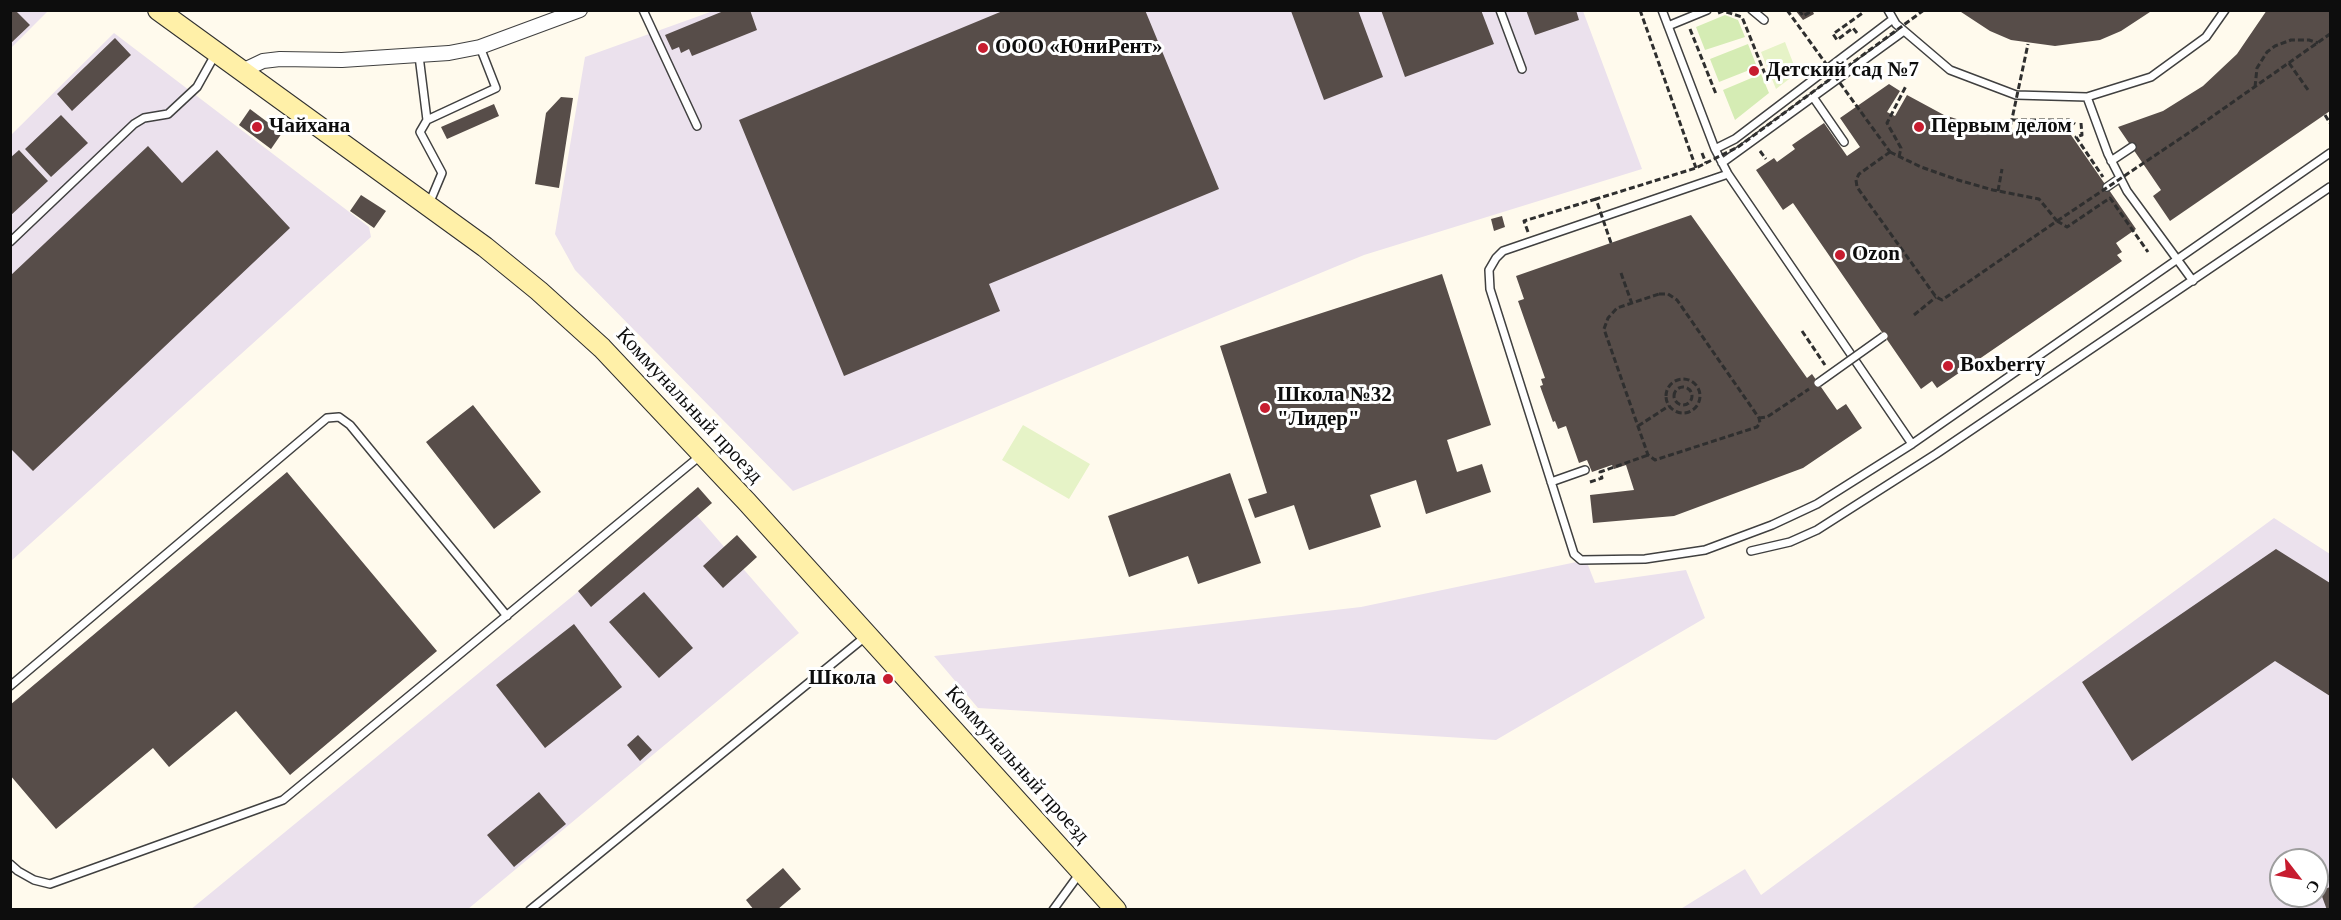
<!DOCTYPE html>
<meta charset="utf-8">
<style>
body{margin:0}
#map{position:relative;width:2341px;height:920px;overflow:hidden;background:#fffaed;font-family:Georgia,serif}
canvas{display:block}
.frame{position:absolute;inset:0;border:12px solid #0d0d0d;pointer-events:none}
.north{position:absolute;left:2269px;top:848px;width:60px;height:60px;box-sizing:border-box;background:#fff;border:2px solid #9e9e9e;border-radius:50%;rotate:121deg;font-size:16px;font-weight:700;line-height:24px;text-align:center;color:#0d0d0d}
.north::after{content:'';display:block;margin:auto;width:21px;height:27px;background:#c71c2f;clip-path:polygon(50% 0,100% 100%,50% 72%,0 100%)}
</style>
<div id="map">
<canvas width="2341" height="920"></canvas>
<div class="frame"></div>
<div class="north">С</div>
</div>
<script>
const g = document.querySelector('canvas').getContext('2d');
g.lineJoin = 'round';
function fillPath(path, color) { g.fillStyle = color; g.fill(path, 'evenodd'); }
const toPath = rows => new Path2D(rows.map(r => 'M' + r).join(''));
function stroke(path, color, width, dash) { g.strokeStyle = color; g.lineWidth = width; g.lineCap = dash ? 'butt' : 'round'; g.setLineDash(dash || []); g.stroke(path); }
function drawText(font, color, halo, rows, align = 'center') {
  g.font = font + ' Georgia,serif'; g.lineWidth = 6; g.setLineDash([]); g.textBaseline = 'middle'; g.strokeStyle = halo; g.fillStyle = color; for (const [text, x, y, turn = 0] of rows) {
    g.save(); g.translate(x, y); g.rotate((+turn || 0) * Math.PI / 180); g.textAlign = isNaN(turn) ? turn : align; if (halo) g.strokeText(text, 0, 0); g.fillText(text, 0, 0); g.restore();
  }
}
const industrial = toPath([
 [11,11,48,11,11,48],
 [713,11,1583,11,1642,169,1364,255,793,491,575,270,555,234,585,57],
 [114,33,369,227,371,237,11,561,11,135],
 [686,503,799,633,468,909,190,910],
 [2274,518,2330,554,2330,909,1679,910,1745,869,1761,895],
 [2281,860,2317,860,2317,896,2281,896],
 [1586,560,1595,583,1686,570,1705,618,1496,740,978,708,934,656,1361,607]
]);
const green = toPath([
 [1725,15,1738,20,1745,37,1705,50,1696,27],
 [1748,44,1757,67,1719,82,1710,59],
 [1761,74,1769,93,1735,120,1723,90]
]);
const pitch = toPath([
 [1785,42,1797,73,1776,89,1761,52],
 [1023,425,1090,464,1069,499,1002,460]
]);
const building = toPath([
 [10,10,15,10,30,25,10,44],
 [726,10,750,10,757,30,692,56,689,49,681,53,679,47,672,50,665,35],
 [1005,10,1145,10,1219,189,989,284,1000,311,844,376,739,120],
 [1358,10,1383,77,1324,100,1291,11],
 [1381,10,1481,10,1494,44,1405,77],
 [1526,10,1576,10,1579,20,1535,35],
 [1795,10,1812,10,1814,14,1803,20],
 [1958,10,2153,10,2121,31,2100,40,2055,46,2011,40,1990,31],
 [2267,10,2330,10,2330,111,2170,221,2153,196,2161,190,2118,127,2163,111,2203,86,2237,54],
 [115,38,131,55,72,111,57,94],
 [1889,84,1900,91,1887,112,1895,116,1907,95,1944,115,1985,128,2033,135,2071,135,2136,229,2116,243,2122,252,2117,255,2122,261,1937,388,1932,381,1921,389,1793,203,1783,210,1756,170,1774,158,1777,162,1795,149,1792,145,1824,123,1847,156,1860,147,1840,118],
 [561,97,573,98,559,188,535,184,546,113],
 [494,104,499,116,447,139,441,127],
 [250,109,282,133,271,149,239,125],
 [61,115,88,143,51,177,25,149],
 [148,146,182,183,217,150,290,228,33,471,10,448,10,276],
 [19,150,48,181,10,216,10,158],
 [361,195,386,211,374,228,350,211],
 [1691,215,1807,378,1812,374,1837,410,1846,404,1862,428,1803,468,1674,516,1593,523,1590,495,1634,490,1626,465,1614,469,1612,465,1592,472,1587,460,1579,463,1566,426,1558,429,1555,421,1553,422,1540,386,1543,385,1541,379,1545,378,1518,301,1524,299,1516,276],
 [1502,216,1505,227,1494,231,1491,219],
 [1442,274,1491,425,1447,440,1457,472,1482,464,1491,492,1426,514,1416,480,1370,495,1381,527,1309,550,1294,505,1255,518,1248,499,1267,493,1220,346],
 [473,405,541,492,494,529,426,442],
 [287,472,437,651,290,775,236,711,169,767,153,748,56,829,10,775,10,705],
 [1230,473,1261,563,1198,584,1188,556,1129,577,1108,516],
 [698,487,712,503,591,607,578,591],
 [737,535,757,557,723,588,703,566],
 [2276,549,2330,583,2330,696,2275,661,2132,761,2082,682],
 [644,592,693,648,659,678,609,622],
 [574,624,622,687,545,748,496,685],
 [638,735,652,750,640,761,627,745],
 [539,792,566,824,514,867,487,835],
 [783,868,801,889,777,910,754,910,746,900],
 [2330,887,2330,910,2327,910,2320,891]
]);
const path = toPath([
 [1640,10,1696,168],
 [1799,10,1803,16,1814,10],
 [1718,13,1723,11,1742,17,1765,74],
 [1690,29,1716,94],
 [1857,33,1853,28,1837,40,1833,34,1864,12],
 [2289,63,2308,90],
 [2255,87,2257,68,2267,52,2275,46,2291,40,2309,40,2318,43],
 [2325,115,2330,123],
 [2012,120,2069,120,2075,124],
 [2081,123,2082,135,2076,137,2103,177],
 [2193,130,2330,34],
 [1760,151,1766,159],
 [1890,152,1921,167,1958,180,1993,190,2039,199,2057,221,1942,300,1936,297,1857,187,1856,180,1859,174,1890,152],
 [1702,153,1706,163],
 [1899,157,1901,148,1887,123,1906,86],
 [1998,191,2002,169],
 [2057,221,2067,227,2110,198,2148,252],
 [1528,232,1524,221,1596,199],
 [1621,273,1632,304],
 [1659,294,1668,294,1677,300,1759,418,1760,423,1757,427,1655,460,1648,455,1604,329,1608,318,1617,308,1659,294],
 [1914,315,1936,297],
 [1802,331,1825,365],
 '1666 396a17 17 0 1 1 34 0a17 17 0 1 1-34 0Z',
 '1674 396a9 9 0 1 1 18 0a9 9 0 1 1-18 0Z',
 [1759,418,1767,417,1809,389],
 [1638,426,1669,406],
 [1590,482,1602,478,1600,472,1648,455]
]);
const lane = toPath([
 [643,10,697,126],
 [1500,10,1522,69],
 [1662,10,1715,149,1728,174,1912,444],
 [1752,10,1764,20],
 [1888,10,1896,24,1950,70,2016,95,2087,97,2151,77,2206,37,2225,10],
 [1668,26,1707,10],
 [419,56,427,120,496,88,480,47],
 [1813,97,1844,142],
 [2087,97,2108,154,2127,191,2193,281],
 [427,120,420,132,442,173,429,204],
 [1715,149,1735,139,1893,19],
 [2111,161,2132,147],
 [1722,163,1904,31],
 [1728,174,1503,251,1496,258,1489,270,1490,289,1574,554,1581,560,1645,559,1705,550,1772,525,1817,504,1912,444,2330,153],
 [2107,187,2120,178],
 [10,242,134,124,144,118,168,114,197,87,216,53],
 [1551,482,1585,470],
 [1751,551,1790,542,1817,530,1936,454,2330,187],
 [10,686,327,418,339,417,350,425,507,616],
 [10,864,18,871,34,880,50,884,283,800,700,456],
 [530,910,865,637],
 [1053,910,1080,873]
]);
const street = toPath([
 [242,71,263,61,280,59,342,60,449,53,480,47,580,10]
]);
const secondary = toPath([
 [158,10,485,247,539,291,602,348,747,502,1116,910]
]);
const pathBridge = toPath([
 [1787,10,1890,152],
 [2009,133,2028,44],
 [2057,221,2193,130],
 [1611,243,1596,199,1696,168,1738,147,1924,10]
]);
const laneBridge = toPath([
 [1818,383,1884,336]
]);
const markers = [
 [983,48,6,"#c71c2f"],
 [1754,71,6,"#c71c2f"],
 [257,127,6,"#c71c2f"],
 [1919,127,6,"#c71c2f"],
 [1840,255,6,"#c71c2f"],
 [1948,366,6,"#c71c2f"],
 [1265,408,6,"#c71c2f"],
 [888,679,6,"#c71c2f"]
];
const poiNames = [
 ["ООО «ЮниРент»",995,48],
 ["Детский сад №7",1766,71],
 ["Чайхана",269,127],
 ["Первым делом",1931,127],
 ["Ozon",1852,255],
 ["Boxberry",1960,366],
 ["Школа №32",1277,396],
 ["\"Лидер\"",1277,420],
 ["Школа",876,679,"right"]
];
const streetNames = [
 ["Коммунальный проезд",689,406,47],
 ["Коммунальный проезд",1017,765,48]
];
fillPath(industrial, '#ebe1ed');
fillPath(green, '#d5ecb4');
fillPath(pitch, '#e6f3c7');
fillPath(building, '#574d49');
stroke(lane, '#404040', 10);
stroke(street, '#404040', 16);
stroke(secondary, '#2f2f2f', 22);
stroke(path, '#2f2f2f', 3, [6, 3]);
stroke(lane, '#fff', 7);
stroke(street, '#fff', 14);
stroke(secondary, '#fff0a8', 20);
stroke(laneBridge, '#404040', 10, []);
stroke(pathBridge, '#2f2f2f', 3, [6, 3]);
stroke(laneBridge, '#fff', 7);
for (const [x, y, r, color] of markers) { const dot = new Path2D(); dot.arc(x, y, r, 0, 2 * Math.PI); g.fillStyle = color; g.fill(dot); stroke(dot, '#fff', 2); }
drawText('bold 21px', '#0d0d0d', '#fff', poiNames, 'left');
drawText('21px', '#0d0d0d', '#fff', streetNames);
</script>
